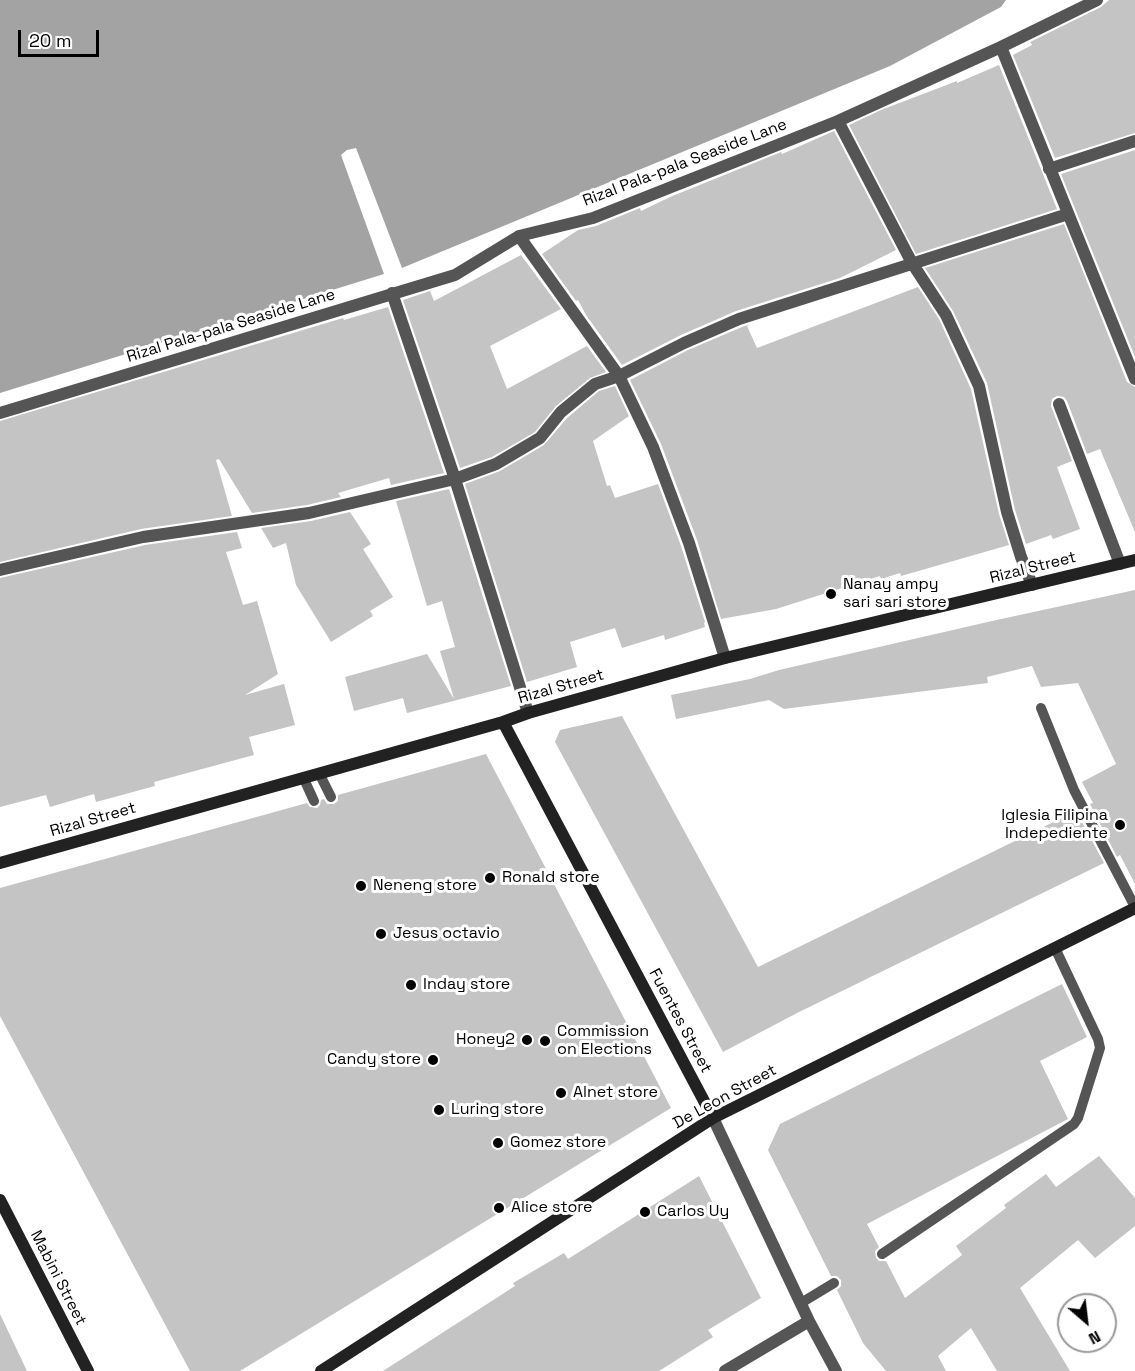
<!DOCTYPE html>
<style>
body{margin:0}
#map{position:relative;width:1135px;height:1371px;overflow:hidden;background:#fff;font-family:"Space Grotesk",sans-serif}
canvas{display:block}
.north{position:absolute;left:1057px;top:1293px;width:60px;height:60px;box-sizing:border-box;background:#fff;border:2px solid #999;border-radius:50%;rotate:152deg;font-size:16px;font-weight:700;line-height:24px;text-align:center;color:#000}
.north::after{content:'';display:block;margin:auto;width:21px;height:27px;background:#000;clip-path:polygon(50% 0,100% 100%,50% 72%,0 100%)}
.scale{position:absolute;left:18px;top:30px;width:81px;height:27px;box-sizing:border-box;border:3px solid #000;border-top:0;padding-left:8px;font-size:18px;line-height:21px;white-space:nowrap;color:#000;-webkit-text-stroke:4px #fff;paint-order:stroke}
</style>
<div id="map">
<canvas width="1135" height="1371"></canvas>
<div class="north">N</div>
<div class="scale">20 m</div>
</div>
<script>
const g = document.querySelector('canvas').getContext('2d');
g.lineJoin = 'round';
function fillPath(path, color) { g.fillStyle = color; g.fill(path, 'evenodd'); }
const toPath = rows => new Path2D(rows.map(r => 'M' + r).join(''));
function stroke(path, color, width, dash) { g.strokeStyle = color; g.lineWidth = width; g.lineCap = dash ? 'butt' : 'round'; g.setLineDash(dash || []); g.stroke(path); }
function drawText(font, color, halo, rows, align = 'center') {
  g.font = font + ' "Space Grotesk",sans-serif'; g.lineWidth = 6; g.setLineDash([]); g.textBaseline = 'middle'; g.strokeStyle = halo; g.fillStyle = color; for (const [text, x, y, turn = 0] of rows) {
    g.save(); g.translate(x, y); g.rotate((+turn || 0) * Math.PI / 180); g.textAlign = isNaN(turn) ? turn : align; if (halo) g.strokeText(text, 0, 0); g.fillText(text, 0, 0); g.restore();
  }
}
const water = toPath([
 [0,0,1006,0,1001,7,890,66,402,268,356,148,347,150,341,155,384,274,0,393]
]);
const building = toPath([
 [1109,0,1135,0,1135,133,1055,158,1013,55,1032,45,1030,42,1101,7],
 [999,65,1057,209,916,254,849,125,881,110,957,81,957,83],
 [834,131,896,250,840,278,736,311,681,335,622,365,586,315,578,300,576,301,542,254,578,230,596,226,640,208,641,211,670,197,781,152,782,154],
 [1135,150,1135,357,1061,174],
 [1064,224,1127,382,1135,387,1135,532,1100,449,1087,454,1067,401,1064,397,1057,396,1052,399,1051,406,1072,461,1057,467,1080,529,1053,539,1051,535,1026,544,1015,510,987,383,953,311,925,268],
 [521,255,561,309,490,346,507,389,587,346,606,372,590,378,556,406,535,432,492,457,460,468,403,300,430,291,434,301],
 [918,287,939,319,971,389,999,514,1009,545,901,576,900,573,881,579,880,576,776,609,721,619,697,540,661,444,630,380,688,350,742,327,751,324,747,326,757,348],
 [388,307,444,473,391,485,389,478,338,493,341,497,307,505,252,513,219,459,216,460,232,516,141,529,0,562,0,421,343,318,344,320],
 [615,386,629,416,593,441,607,486,610,485,615,498,658,484,681,546,705,622,704,623,705,627,665,640,664,635,622,648,615,628,570,642,577,667,527,682,465,484,500,471,544,445,567,418,599,391],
 [449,489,511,686,407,713,403,698,354,711,345,677,427,654,454,699,440,651,455,647,442,601,427,606,396,501],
 [350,512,371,544,363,549,393,597,370,611,373,616,331,642,296,585,286,543,273,548,261,528,311,521],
 [237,532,242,548,226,552,243,605,257,601,278,674,245,695,284,684,295,725,249,737,254,755,154,782,155,786,96,802,94,794,50,807,46,795,0,807,0,578,145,545],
 [1135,590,1135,884,1120,855,1117,857,1090,804,1093,803,1082,782,1116,764,1078,683,1041,687,1032,666,987,677,988,683,784,709,769,700,676,719,671,695,750,679,779,670,992,621],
 [622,716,758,967,1076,811,1104,863,797,1013,723,1052,555,742,560,730],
 [486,754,671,1108,240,1371,190,1371,0,1016,0,888,307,803,310,807,317,808,320,805,321,800,324,799,327,804,334,804,338,801,338,795],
 [1062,984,1087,1037,1040,1061,1068,1119,867,1224,879,1247,875,1251,876,1258,879,1261,886,1261,905,1298,962,1255,956,1246,1006,1208,1004,1205,1046,1174,1056,1187,1099,1156,1135,1198,1135,1226,1095,1258,1078,1240,1020,1288,1070,1371,997,1371,971,1328,938,1356,946,1371,886,1371,863,1343,837,1290,841,1286,841,1280,837,1276,831,1276,768,1150,780,1124],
 [699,1176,761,1298,708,1330,713,1337,659,1371,383,1371,515,1286,513,1283,564,1253,568,1259],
 [0,1314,27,1371,0,1371]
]);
const lane = toPath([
 [1041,708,1074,790,1135,907],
 [319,773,331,797],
 [304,779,314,801],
 [882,1254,1074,1124,1078,1118,1100,1048,1098,1039,1055,948],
 [801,1303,834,1283]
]);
const street = toPath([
 [1001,47,1135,379],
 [838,121,912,263,946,315,979,386,1007,512,1021,557,1032,585],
 [1049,169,1135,141],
 [519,236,619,376,653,447,689,543,725,658],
 [392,293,455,479,528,713],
 [1059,404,1120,564],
 [0,413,455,275,519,236,593,218,838,121,1001,47,1097,0],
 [0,570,143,537,309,513,455,479,496,464,540,438,561,412,595,384,619,376,684,343,739,319,1068,214],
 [713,1118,809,1321,836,1371],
 [725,1371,809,1321]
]);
const secondary = toPath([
 [503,722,713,1118],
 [0,863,503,722,528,713,725,658,1135,560],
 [0,1200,88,1371],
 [321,1371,713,1118,1135,908]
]);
const markers = [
 [831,594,6,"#000"],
 [1120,825,6,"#000"],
 [490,878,6,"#000"],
 [361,886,6,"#000"],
 [381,934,6,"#000"],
 [411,985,6,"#000"],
 [527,1040,6,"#000"],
 [545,1041,6,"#000"],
 [433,1060,6,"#000"],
 [561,1093,6,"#000"],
 [439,1110,6,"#000"],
 [498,1143,6,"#000"],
 [499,1208,6,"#000"],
 [645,1212,6,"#000"]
];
const streetNames = [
 ["Rizal Pala-pala Seaside Lane",685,163,-21],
 ["Rizal Pala-pala Seaside Lane",231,326,-17],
 ["Rizal Street",1033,568,-14],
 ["Rizal Street",561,687,-16],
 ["Rizal Street",93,820,-16],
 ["Fuentes Street",680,1021,62],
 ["De Leon Street",725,1097,-29],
 ["Mabini Street",58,1278,63]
];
const poiNames = [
 ["Nanay ampy",843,585],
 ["sari sari store",843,603],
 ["Iglesia Filipina",1108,816,"right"],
 ["Indepediente",1108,834,"right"],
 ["Ronald store",502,878],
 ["Neneng store",373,886],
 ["Jesus octavio",393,934],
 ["Inday store",423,985],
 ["Commission",557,1032],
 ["on Elections",557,1050],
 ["Honey2",515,1040,"right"],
 ["Candy store",421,1060,"right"],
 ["Alnet store",573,1093],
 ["Luring store",451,1110],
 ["Gomez store",510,1143],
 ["Alice store",511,1208],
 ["Carlos Uy",657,1212]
];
fillPath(water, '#a3a3a3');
fillPath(building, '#c4c4c4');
stroke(lane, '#555', 10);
stroke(street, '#555', 12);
stroke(secondary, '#222', 12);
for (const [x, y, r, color] of markers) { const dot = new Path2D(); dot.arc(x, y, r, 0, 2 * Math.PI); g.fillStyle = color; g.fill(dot); stroke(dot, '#fff', 2); }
drawText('16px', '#000', '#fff', streetNames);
drawText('16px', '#000', '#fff', poiNames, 'left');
</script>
